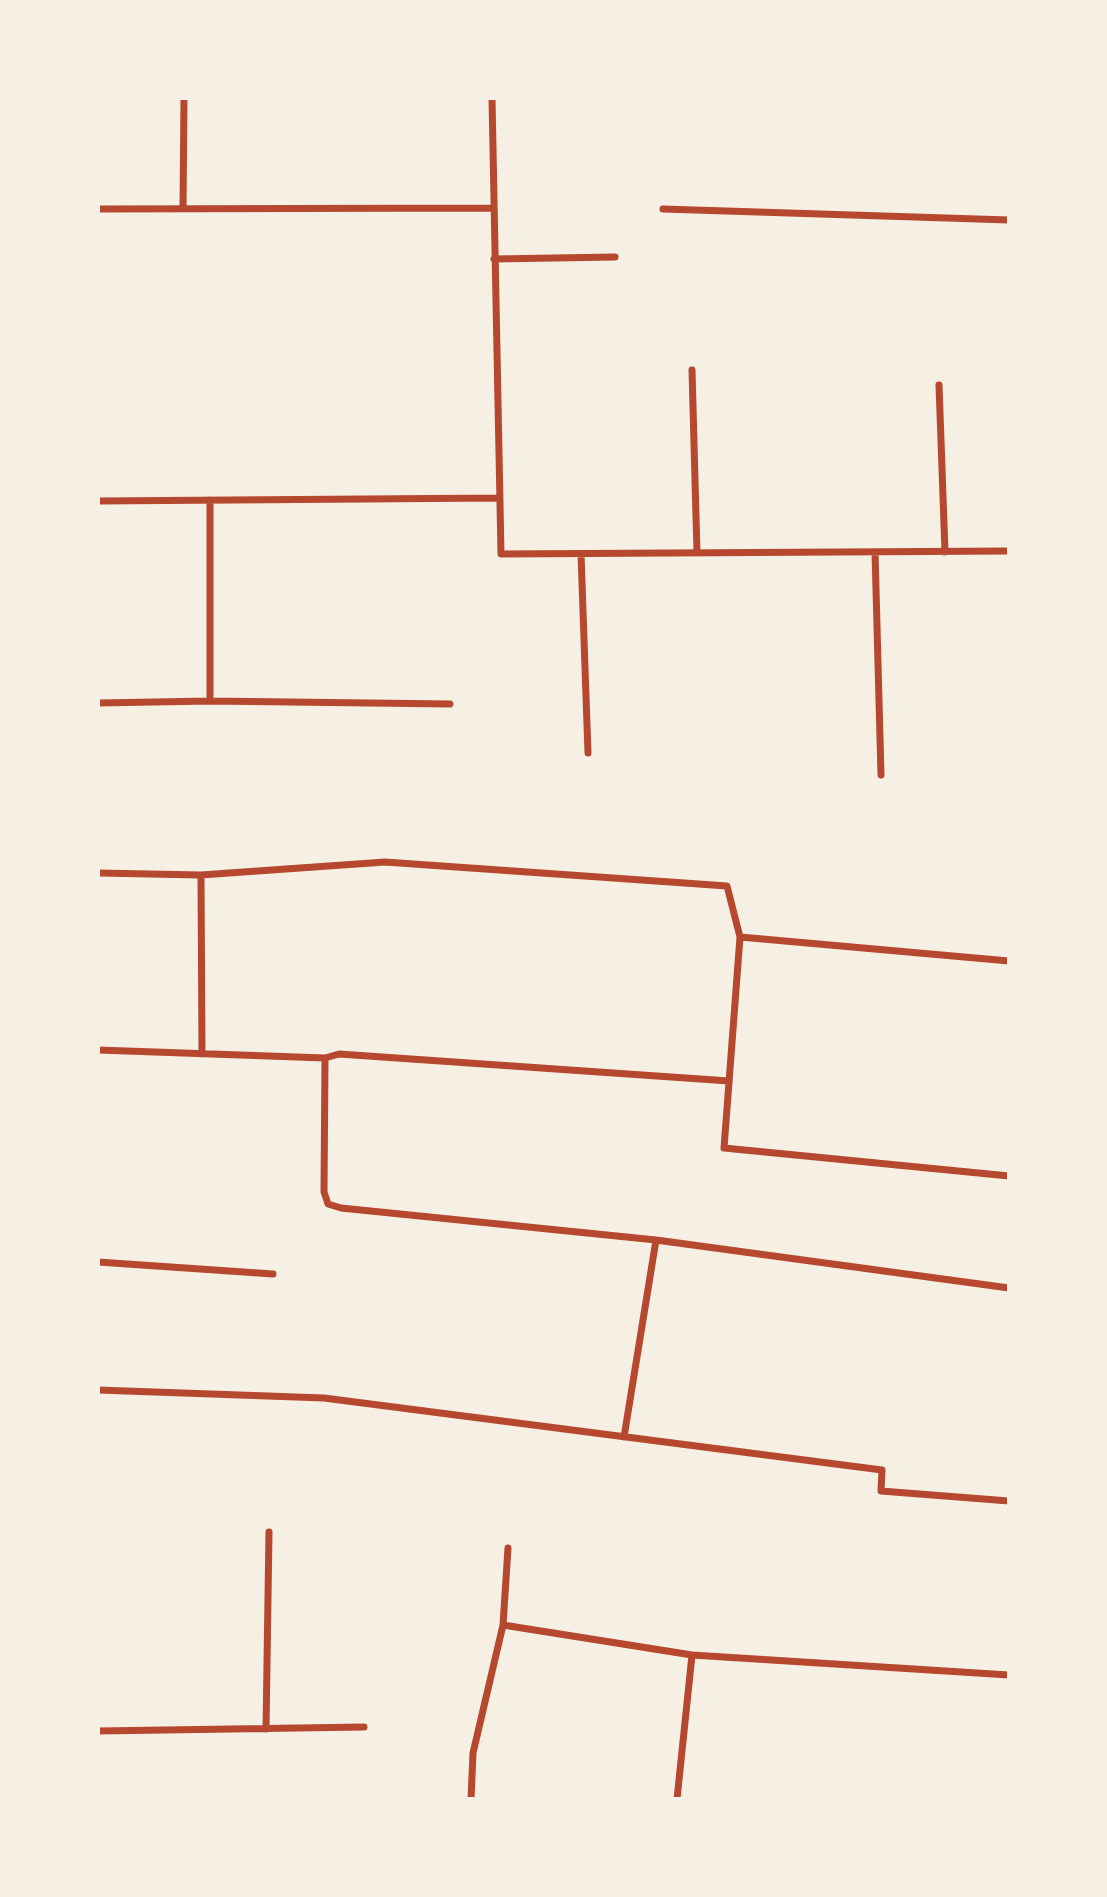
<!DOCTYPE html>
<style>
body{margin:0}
#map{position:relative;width:1107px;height:1897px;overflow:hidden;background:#f6efe4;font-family:"Work Sans",sans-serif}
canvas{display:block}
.frame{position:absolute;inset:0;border:100px solid #f6efe4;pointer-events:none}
</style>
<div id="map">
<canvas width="1107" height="1897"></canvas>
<div class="frame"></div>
</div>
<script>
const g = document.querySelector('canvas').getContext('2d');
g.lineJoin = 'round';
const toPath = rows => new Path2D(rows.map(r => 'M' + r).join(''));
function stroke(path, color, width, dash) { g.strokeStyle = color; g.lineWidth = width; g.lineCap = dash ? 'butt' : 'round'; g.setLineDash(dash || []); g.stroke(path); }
const minor = toPath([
 [492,98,501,554,1009,551],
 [98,209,493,208],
 [183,209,184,98],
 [663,209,1009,220],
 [494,259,615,257],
 [692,370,697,553],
 [939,385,945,552],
 [210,500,210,701],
 [98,501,499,498],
 [875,552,881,775],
 [581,554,588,753],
 [98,703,210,701,450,704],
 [98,873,201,875,385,862,727,886,740,937],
 [201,875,202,1054],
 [1009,961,740,937,724,1148,1009,1176],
 [98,1050,325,1058,324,1192,328,1204,341,1208,656,1240,1009,1288],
 [325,1058,339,1054,729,1081],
 [98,1262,273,1274],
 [98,1390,324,1398,882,1470,881,1491,1009,1501],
 [624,1437,656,1240],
 [503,1625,508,1548],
 [692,1655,1009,1675],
 [266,1729,269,1532],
 [98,1731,364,1727],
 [471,1799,473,1753,503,1625,692,1655,677,1799]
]);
stroke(minor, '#b5482f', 7);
</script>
